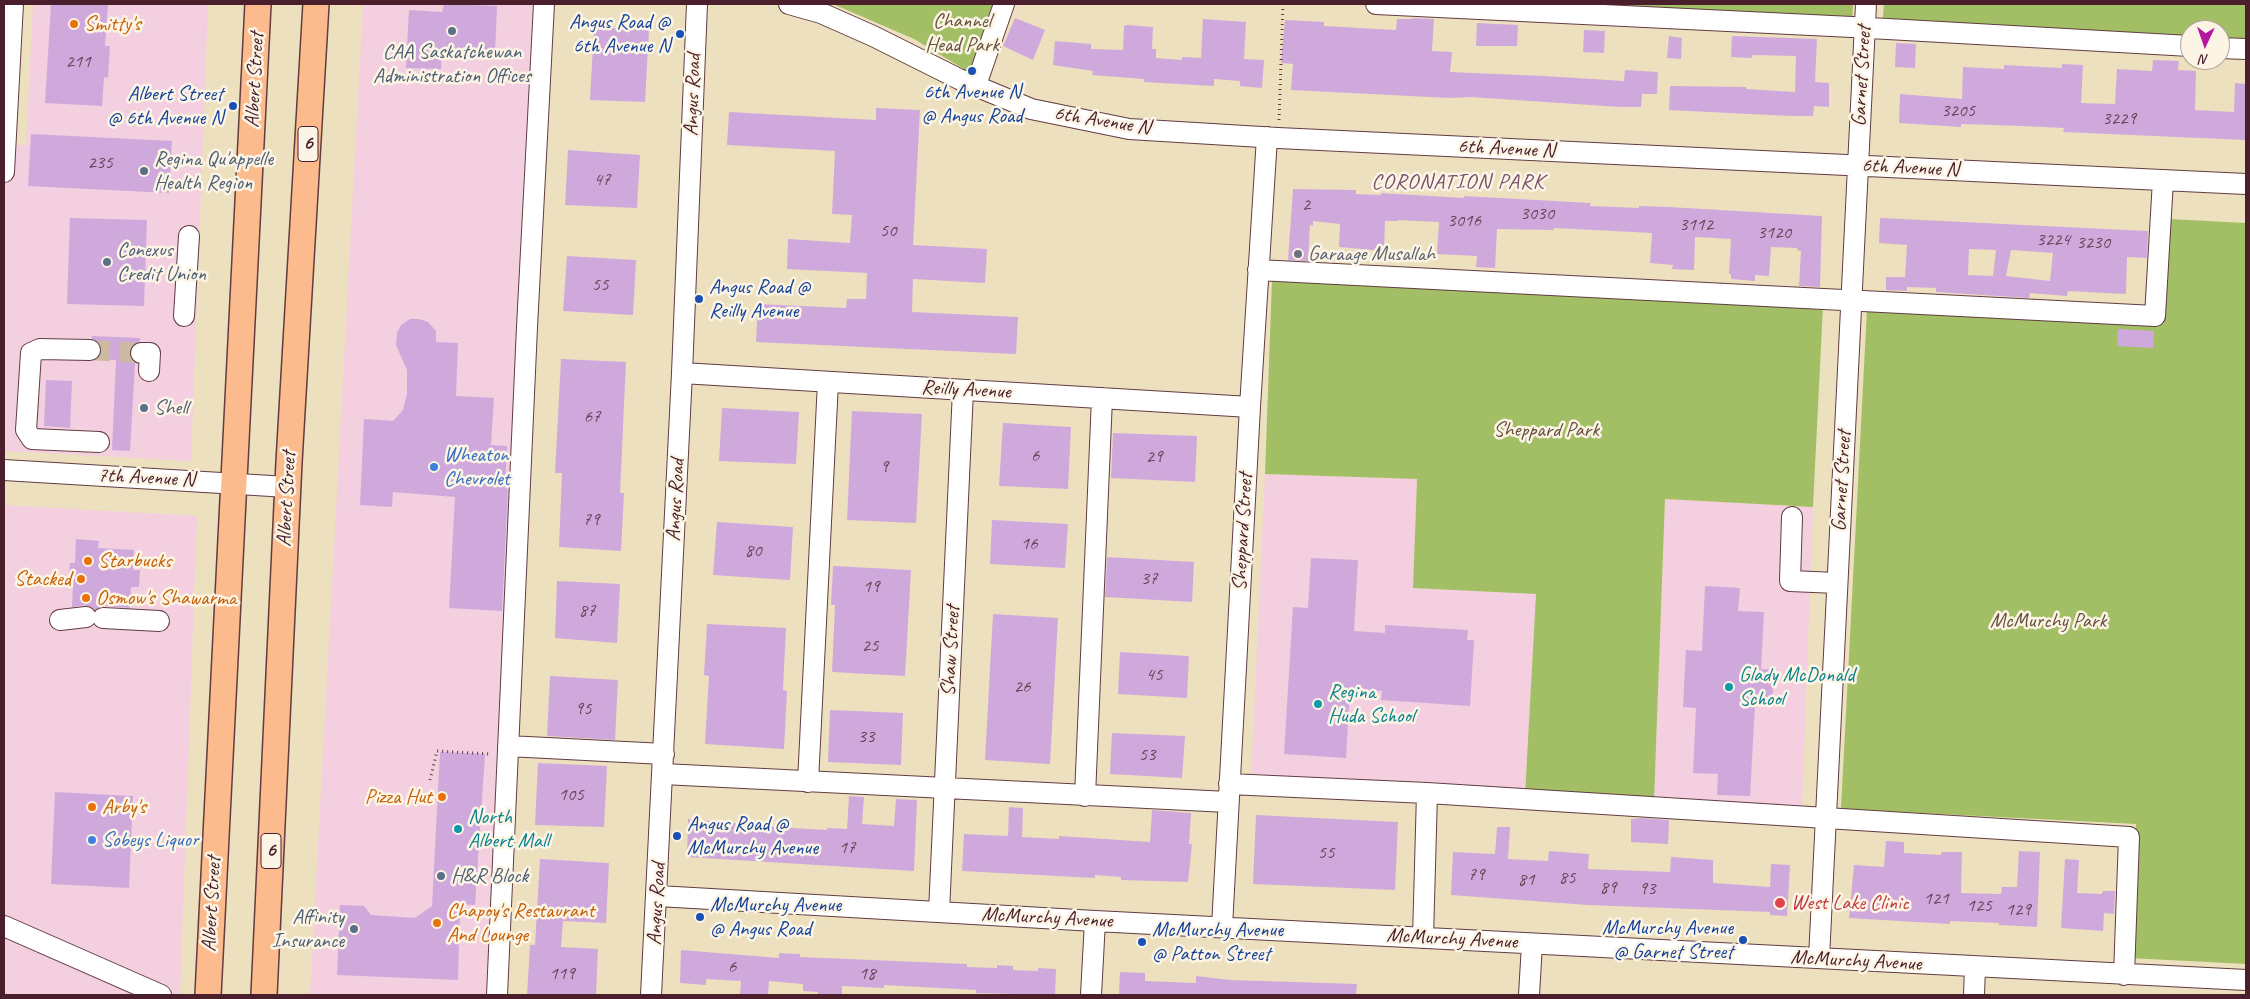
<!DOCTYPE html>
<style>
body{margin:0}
#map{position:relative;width:2250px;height:999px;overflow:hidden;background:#ede0bf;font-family:Caveat,sans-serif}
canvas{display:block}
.frame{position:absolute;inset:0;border:5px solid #4a1f2b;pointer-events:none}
.north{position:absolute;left:2180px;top:20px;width:50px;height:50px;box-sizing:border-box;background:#fcf5e5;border:1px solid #b59f9b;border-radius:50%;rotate:183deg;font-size:14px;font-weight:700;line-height:20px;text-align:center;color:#4a1f2b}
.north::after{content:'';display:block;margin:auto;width:18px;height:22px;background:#b5179e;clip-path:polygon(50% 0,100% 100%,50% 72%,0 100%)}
</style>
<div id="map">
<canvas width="2250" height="999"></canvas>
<div class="frame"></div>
<div class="north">N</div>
</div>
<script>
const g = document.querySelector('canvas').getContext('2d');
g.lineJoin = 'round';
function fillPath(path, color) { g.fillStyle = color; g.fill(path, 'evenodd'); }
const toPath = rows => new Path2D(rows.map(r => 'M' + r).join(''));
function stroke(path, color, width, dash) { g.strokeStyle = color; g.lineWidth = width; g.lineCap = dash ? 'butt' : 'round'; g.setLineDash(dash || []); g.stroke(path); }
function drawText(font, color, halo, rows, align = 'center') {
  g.font = font + ' Caveat,sans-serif'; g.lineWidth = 5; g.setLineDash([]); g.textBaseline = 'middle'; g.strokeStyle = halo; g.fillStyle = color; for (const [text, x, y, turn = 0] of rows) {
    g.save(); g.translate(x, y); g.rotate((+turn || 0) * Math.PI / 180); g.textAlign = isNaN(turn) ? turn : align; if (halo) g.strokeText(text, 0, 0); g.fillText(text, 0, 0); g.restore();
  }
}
const built = toPath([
 [33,4,208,4,191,461,4,451,4,144,26,145],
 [363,4,540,4,487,995,310,995],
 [1265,474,1417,479,1413,588,1536,594,1525,795,1251,779],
 [1665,499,1813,507,1802,807,1654,801],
 [4,505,197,516,180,995,4,995]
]);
const green = toPath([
 [833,4,1004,4,979,78,914,39],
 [1376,4,1853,4,1852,27],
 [1884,4,2246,4,2246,49,2220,47,2220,30,2190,30,2190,46,1882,28],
 [2169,219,2246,223,2246,964,2129,958,2136,824,1841,809,1867,309,2164,324],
 [1272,280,1823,306,1813,507,1665,499,1654,801,1525,795,1536,594,1413,588,1417,479,1265,474]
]);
const building = toPath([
 [51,4,108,4,105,46,110,46,108,78,104,77,102,106,45,103],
 [444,4,497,6,495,54,442,51,441,69,406,68,409,10,442,12],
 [1015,18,1045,30,1033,60,1003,46],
 [1412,18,1434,19,1432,51,1452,52,1450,72,1544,76,1624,81,1625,70,1658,72,1657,94,1642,94,1641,107,1620,107,1470,97,1449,98,1291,90,1293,64,1281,63,1285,20,1324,22,1324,26,1396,30,1397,19,1412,19],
 [1203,19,1246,22,1244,59,1264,60,1262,88,1240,86,1240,81,1214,79,1214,86,1144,82,1144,79,1092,75,1093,71,1053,65,1055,41,1091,44,1091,49,1123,50,1124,26,1127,25,1153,27,1152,49,1156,49,1156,58,1182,60,1182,57,1201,58],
 [1477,23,1518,25,1517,46,1476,46],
 [594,27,649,30,645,102,590,100],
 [1584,30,1605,31,1604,53,1583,52],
 [1669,36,1682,38,1681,59,1667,58],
 [1732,36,1817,39,1815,82,1829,83,1829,107,1814,106,1813,116,1791,116,1669,110,1670,86,1746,87,1746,89,1795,92,1796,56,1752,55,1752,58,1731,57],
 [1896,43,1916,44,1915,68,1895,67],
 [2153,60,2179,61,2178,70,2196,71,2195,110,2234,112,2235,83,2246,84,2246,140,2063,132,2064,128,2022,126,1961,124,1961,127,1899,123,1900,94,1962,99,1963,67,2004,69,2004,65,2062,68,2062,64,2083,65,2081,103,2115,104,2117,69,2152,71],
 [876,108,920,110,913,245,987,249,985,283,913,279,912,312,1018,317,1016,354,756,342,758,304,846,308,847,299,866,299,867,273,787,269,788,239,850,243,852,215,832,214,835,151,727,145,729,112,876,120],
 [31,134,172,141,169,193,28,186],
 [568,150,640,155,637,208,565,205],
 [1293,189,1356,190,1356,194,1381,195,1381,193,1464,198,1464,196,1591,203,1590,206,1639,208,1639,206,1669,207,1822,216,1820,287,1799,286,1801,251,1797,250,1797,248,1771,247,1769,276,1755,275,1755,281,1731,279,1731,274,1729,274,1731,239,1695,237,1694,270,1672,269,1673,265,1650,263,1652,233,1554,228,1554,230,1497,229,1495,268,1476,267,1477,256,1437,254,1439,222,1398,220,1398,221,1385,221,1384,251,1339,247,1340,224,1313,221,1313,226,1310,225,1308,261,1288,260],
 [70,218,147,220,144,306,67,304],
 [1880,218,2148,231,2147,258,2127,257,2126,294,2068,291,2067,296,2030,293,2029,298,1936,292,1936,288,1907,287,1907,291,1886,290,1886,277,1905,277,1907,245,1879,243],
 [1969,249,1996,250,1993,276,1968,275],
 [2011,250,2053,253,2050,281,2006,276],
 [567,256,636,260,633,315,563,311],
 [410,319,419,319,428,322,436,331,436,342,458,343,456,396,494,398,491,445,507,446,505,488,508,489,502,611,449,608,455,497,393,492,392,507,360,505,364,419,393,421,403,410,407,394,407,370,396,345,397,333,401,325],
 [2118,329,2154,331,2153,348,2117,346],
 [92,336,140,338,140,341,131,347,129,353,131,358,135,363,130,451,112,450,116,360,97,359,102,350,100,344,92,339],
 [561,359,626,362,620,493,624,493,621,551,559,547,562,473,555,473],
 [46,380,72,381,70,428,44,426],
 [722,408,799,412,796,464,719,461],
 [852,411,922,414,916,523,847,520],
 [1003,423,1071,427,1068,489,999,486],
 [1113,433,1197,436,1195,482,1111,478],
 [992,520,1068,524,1065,568,990,564],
 [717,522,793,527,790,580,713,575],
 [76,539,99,541,98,548,134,550,133,570,140,570,139,587,131,587,130,608,104,606,95,610,85,605,72,607,73,586,68,586,70,563,75,563],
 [1107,557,1194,562,1192,602,1105,597],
 [1311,558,1358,560,1354,631,1385,633,1385,625,1468,630,1467,640,1474,640,1470,706,1381,700,1382,691,1350,689,1346,758,1284,754,1293,607,1308,608],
 [833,566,911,570,905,676,832,672,835,605,831,605],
 [557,581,620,584,617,643,555,638],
 [1705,586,1740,588,1738,611,1764,612,1761,669,1774,670,1772,705,1755,704,1750,796,1717,795,1718,774,1693,773,1696,708,1683,707,1686,650,1702,651],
 [993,614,1058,618,1050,764,985,760],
 [707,624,786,628,783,690,787,691,784,749,705,744,709,676,704,675],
 [1120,652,1189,656,1187,698,1118,694],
 [550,676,618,680,615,740,547,736],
 [830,710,903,713,901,765,828,762],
 [1112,733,1185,736,1182,778,1110,774],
 [440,752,485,754,475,905,460,904,458,980,337,975,340,905,364,906,371,915,415,918,432,906],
 [538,763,607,766,604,827,535,825],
 [55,792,133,796,129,888,51,884],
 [849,796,864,797,862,824,894,826,896,799,917,800,914,871,687,857,688,819,775,827,827,830,827,828,847,829],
 [1009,807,1023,808,1022,837,1059,839,1059,836,1150,842,1152,810,1191,813,1189,844,1192,844,1188,882,1121,880,1121,877,1095,875,1095,878,962,871,964,834,1008,836],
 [1256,815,1398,822,1395,890,1253,884],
 [1643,818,1669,820,1668,844,1631,842,1631,819],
 [1497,827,1510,827,1508,859,1548,861,1549,851,1589,854,1588,869,1670,872,1671,857,1713,860,1713,883,1770,887,1771,864,1790,865,1787,916,1770,915,1770,912,1588,905,1451,895,1453,852,1495,854],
 [1886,841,1904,842,1904,853,1941,855,1941,852,1962,852,1961,893,2001,894,2002,887,2017,887,2019,851,2040,852,2037,927,1999,925,1999,923,1950,921,1950,924,1849,918,1854,865,1884,867],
 [540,859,609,863,606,923,563,921,561,947,598,949,596,995,527,995,530,945,535,945],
 [2065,859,2079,860,2077,893,2102,894,2103,891,2115,891,2114,914,2104,913,2103,931,2061,928],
 [681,950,779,958,779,953,800,954,800,957,967,964,967,967,997,968,997,965,1013,966,1013,970,1038,971,1038,968,1056,969,1055,995,976,993,976,990,884,985,884,988,842,986,842,995,818,995,818,992,803,991,803,984,769,981,768,995,740,995,741,981,706,979,706,985,680,983],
 [1120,972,1145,973,1145,981,1196,983,1196,976,1230,980,1357,984,1356,995,1119,995]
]);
const minorTunnel = toPath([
 [90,350,141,353]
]);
const path = toPath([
 [1279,120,1283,4],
 [430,780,437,751,490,754]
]);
const minor = toPath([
 [789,4,821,13,873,36,959,79,1031,109,1129,129,1278,138,2246,184],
 [1376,4,1852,27,2190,46],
 [2220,48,2246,49],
 [976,85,1004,4],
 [4,172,13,4],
 [1258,270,2155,316,2163,180],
 [184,316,189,236],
 [90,350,40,349,31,353,26,430,32,439,99,442],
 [141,353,150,353,149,371],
 [682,373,1250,407],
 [4,470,288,487],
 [1792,517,1790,581,1837,583],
 [103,618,159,621],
 [60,620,86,617],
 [508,746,664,754],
 [663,774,1228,802],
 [808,782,828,382],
 [1229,784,1427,793,2129,837,2124,975],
 [1085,796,1102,398],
 [658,896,1095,921,2246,980],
 [939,912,963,390],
 [4,926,161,995],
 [1222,927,1250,407,1267,137],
 [1423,938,1427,793],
 [1819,958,1866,4],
 [497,995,527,327,544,4],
 [651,995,682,373,697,4],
 [1091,995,1095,921],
 [1529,995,1532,944],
 [1974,995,1975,967]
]);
const major = toPath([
 [208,995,258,4],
 [264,995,289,462,316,4]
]);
const markers = [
 [74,24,5,"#e8710a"],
 [452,31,5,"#5c6f8a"],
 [680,34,5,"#1a4fb4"],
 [972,71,5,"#1a4fb4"],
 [233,106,5,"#1a4fb4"],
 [144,171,5,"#5c6f8a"],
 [1298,254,5,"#6b7280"],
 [107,262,5,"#5c6f8a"],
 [699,299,5,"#1a4fb4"],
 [144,408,5,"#5c6f8a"],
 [434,467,5,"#3f7fe0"],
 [88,561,5,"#e8710a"],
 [81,579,5,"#e8710a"],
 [86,598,5,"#e8710a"],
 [1729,687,5,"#0f9aa8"],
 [1318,704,5,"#0f9aa8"],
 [442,797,5,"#e8710a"],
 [92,807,5,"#e8710a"],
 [458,829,5,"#0f9aa8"],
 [677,836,5,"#1a4fb4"],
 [92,840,5,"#3f7fe0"],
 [441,876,5,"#5c6f8a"],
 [1780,903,6,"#e0444e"],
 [700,917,5,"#1a4fb4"],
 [437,923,5,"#e8710a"],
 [354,929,5,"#5c6f8a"],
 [1743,940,5,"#1a4fb4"],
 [1142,942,5,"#1a4fb4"]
];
const numberNames = [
 ["211",78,62],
 ["3205",1958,111],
 ["3229",2119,119],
 ["235",100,163],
 ["47",602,180],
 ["2",1306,205],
 ["3030",1537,214],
 ["3016",1464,221],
 ["3112",1696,225],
 ["50",888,231],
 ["3120",1774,233],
 ["3224",2053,240],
 ["3230",2093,243],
 ["55",600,285],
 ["67",592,417],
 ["6",1035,456],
 ["29",1154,457],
 ["9",884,467],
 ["79",591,520],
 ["16",1029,544],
 ["80",753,551],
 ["37",1149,579],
 ["19",871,587],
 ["87",587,611],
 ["25",870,646],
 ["45",1154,675],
 ["26",1022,687],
 ["95",583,709],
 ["33",866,737],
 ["53",1147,755],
 ["105",571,795],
 ["17",847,848],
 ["55",1326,853],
 ["79",1476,875],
 ["85",1567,878],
 ["81",1526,880],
 ["89",1608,888],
 ["93",1647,889],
 ["121",1936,899],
 ["125",1979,906],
 ["129",2018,910],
 ["6",732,967],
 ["119",562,974],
 ["18",867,974]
];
const shields = [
 [308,144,20],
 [271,851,20]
];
const shieldNames = [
 ["6",308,144],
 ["6",271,851]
];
const parkNames = [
 ["Channel",962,21],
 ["Head Park",962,45],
 ["Sheppard Park",1546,430],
 ["McMurchy Park",2048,621]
];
const transitNames = [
 ["Angus Road @",670,22,"right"],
 ["6th Avenue N",670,46,"right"],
 ["6th Avenue N",972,92,"center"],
 ["@ Angus Road",972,116,"center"],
 ["Albert Street",223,94,"right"],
 ["@ 6th Avenue N",223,118,"right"],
 ["Angus Road @",709,287],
 ["Reilly Avenue",709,311],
 ["Angus Road @",687,824],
 ["McMurchy Avenue",687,848],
 ["McMurchy Avenue",710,905],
 ["@ Angus Road",710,929],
 ["McMurchy Avenue",1733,928,"right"],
 ["@ Garnet Street",1733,952,"right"],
 ["McMurchy Avenue",1152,930],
 ["@ Patton Street",1152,954]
];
const foodNames = [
 ["Smitty's",84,24],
 ["Starbucks",98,561],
 ["Stacked",71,579,"right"],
 ["Osmow's Shawarma",96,598],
 ["Pizza Hut",432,797,"right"],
 ["Arby's",102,807],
 ["Chapoy's Restaurant",447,911],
 ["And Lounge",447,935]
];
const serviceNames = [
 ["CAA Saskatchewan",452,52,"center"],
 ["Administration Offices",452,76,"center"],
 ["Regina Qu'appelle",154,159],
 ["Health Region",154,183],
 ["Conexus",117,250],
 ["Credit Union",117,274],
 ["Shell",154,408],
 ["H&R Block",451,876],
 ["Affinity",344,917,"right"],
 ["Insurance",344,941,"right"]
];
const streetNames = [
 ["Garnet Street",1862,76,-87],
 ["Albert Street",255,80,-87],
 ["Angus Road",693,95,-88],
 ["6th Avenue N",1102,121,9],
 ["6th Avenue N",1506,149,3],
 ["6th Avenue N",1910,168,3],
 ["Reilly Avenue",966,390,3],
 ["7th Avenue N",146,478,3],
 ["Garnet Street",1842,481,-87],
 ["Albert Street",287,499,-87],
 ["Angus Road",676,500,-87],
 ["Sheppard Street",1243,532,-87],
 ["Shaw Street",951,651,-87],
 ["Albert Street",212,904,-87],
 ["Angus Road",657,904,-87],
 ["McMurchy Avenue",1047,918,3],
 ["McMurchy Avenue",1452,939,3],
 ["McMurchy Avenue",1856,961,3]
];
const worshipNames = [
 ["Garaage Musallah",1308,254]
];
const shopNames = [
 ["Wheaton",444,455],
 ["Chevrolet",444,479],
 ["Sobeys Liquor",102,840]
];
const cultureNames = [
 ["Glady McDonald",1739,675],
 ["School",1739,699],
 ["Regina",1328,692],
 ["Huda School",1328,716],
 ["North",468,817],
 ["Albert Mall",468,841]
];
const healthNames = [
 ["West Lake Clinic",1791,903]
];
const neighbourhoodNames = [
 ["CORONATION PARK",1458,182]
];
fillPath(built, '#f3cfdf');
fillPath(green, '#a3bf66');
fillPath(building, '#d0a9dc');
stroke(minorTunnel, '#ccb9a1', 20, [20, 10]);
stroke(minor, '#623c41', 22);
stroke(major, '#623c41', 28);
stroke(path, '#623c41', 3, [1, 4]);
stroke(minor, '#fff', 20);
stroke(major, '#fbbb8c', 25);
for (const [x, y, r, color] of markers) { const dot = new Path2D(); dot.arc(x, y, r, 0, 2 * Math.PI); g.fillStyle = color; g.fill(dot); stroke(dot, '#fcf5e5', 2); }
drawText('19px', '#6c4257', null, numberNames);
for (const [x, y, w] of shields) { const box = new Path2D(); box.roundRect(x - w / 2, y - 17.5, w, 35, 4); g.fillStyle = '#fcf5e5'; g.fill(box); stroke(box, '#4a1f2b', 1); }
drawText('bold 20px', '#4a1f2b', null, shieldNames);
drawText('21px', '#654f3d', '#fcf5e5', parkNames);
drawText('21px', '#164399', '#fcf5e5', transitNames, 'left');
drawText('21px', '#c56008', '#fcf5e5', foodNames, 'left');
drawText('21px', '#4e5e75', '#fcf5e5', serviceNames, 'left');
drawText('21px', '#4a1f2b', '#fcf5e5', streetNames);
drawText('21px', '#5b616d', '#fcf5e5', worshipNames, 'left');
drawText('21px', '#366cbe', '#fcf5e5', shopNames, 'left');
drawText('21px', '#0d838f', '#fcf5e5', cultureNames, 'left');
drawText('21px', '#be3a42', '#fcf5e5', healthNames, 'left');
g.letterSpacing = '1px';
drawText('22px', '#794f69', '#fcf5e5', neighbourhoodNames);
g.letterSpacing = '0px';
</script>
